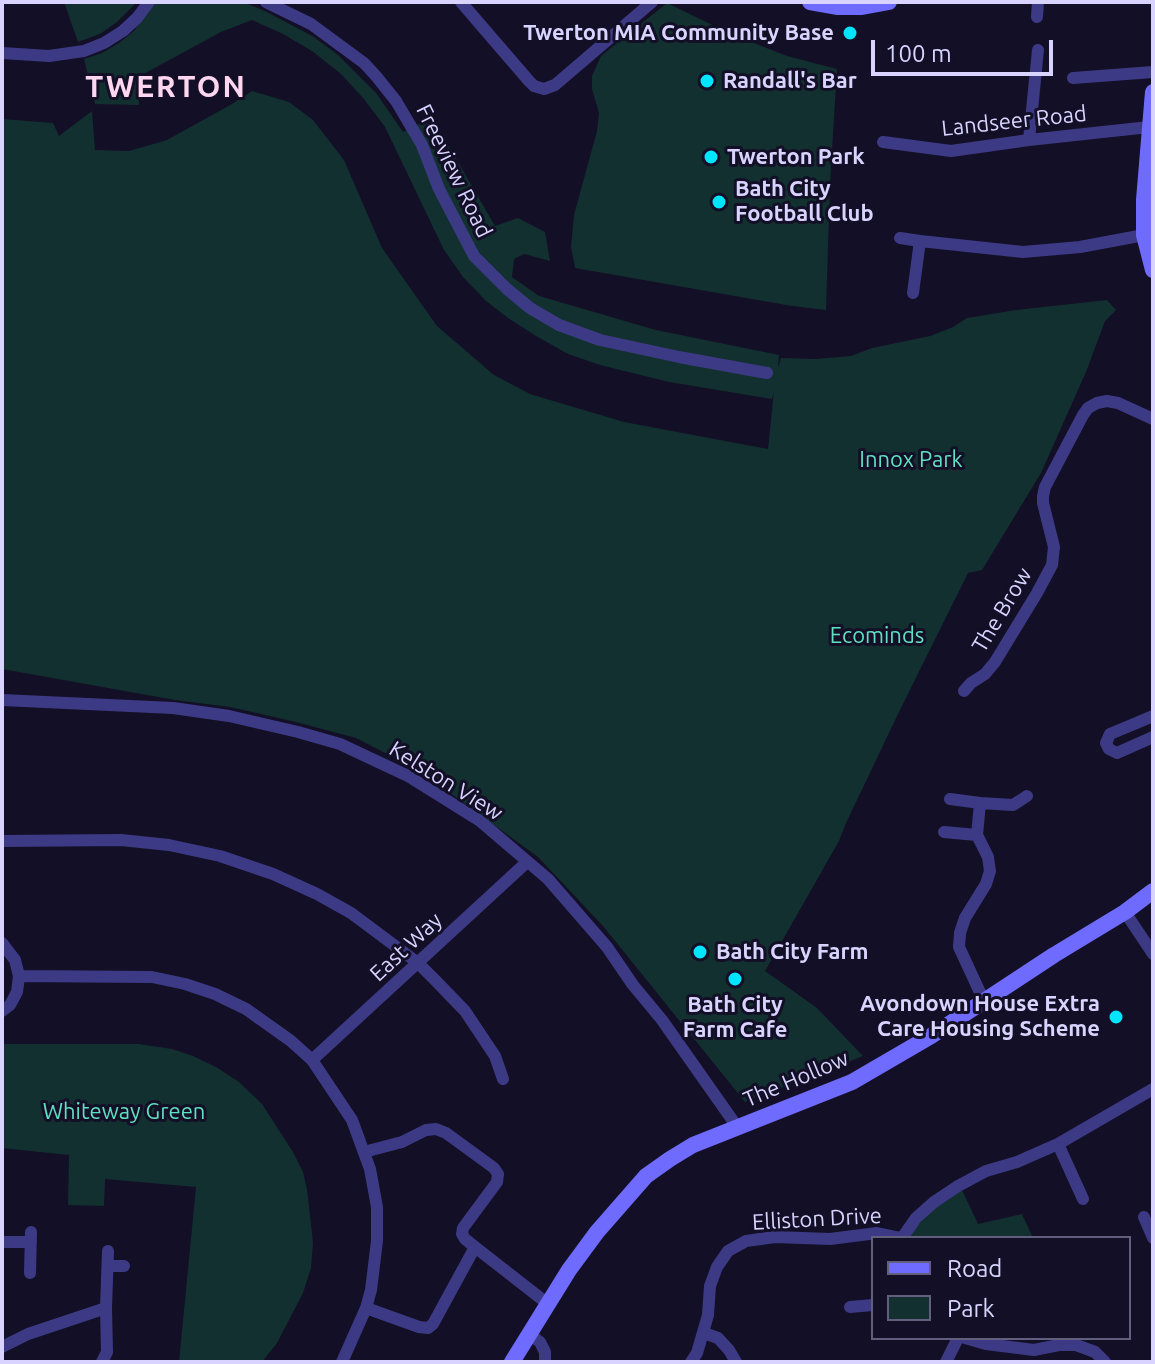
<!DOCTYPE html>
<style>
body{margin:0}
#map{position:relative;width:1155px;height:1364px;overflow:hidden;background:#130f26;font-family:Ubuntu,sans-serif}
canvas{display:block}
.frame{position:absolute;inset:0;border:4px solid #d9d4ff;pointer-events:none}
.legend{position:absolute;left:871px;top:1236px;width:260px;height:104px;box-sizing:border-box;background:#130f26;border:2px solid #625e7d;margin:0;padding:10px 14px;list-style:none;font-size:24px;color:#d9d4ff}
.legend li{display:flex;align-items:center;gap:16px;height:40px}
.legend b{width:40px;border:2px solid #625e7d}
.scale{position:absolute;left:871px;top:40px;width:182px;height:36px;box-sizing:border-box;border:4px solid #d9d4ff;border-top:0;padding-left:10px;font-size:24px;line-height:28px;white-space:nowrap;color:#d9d4ff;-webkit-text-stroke:6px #130f26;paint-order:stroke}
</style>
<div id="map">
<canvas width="1155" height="1364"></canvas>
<div class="frame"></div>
<ul class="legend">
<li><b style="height:10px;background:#6f6bff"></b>Road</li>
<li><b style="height:22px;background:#12302f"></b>Park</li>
</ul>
<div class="scale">100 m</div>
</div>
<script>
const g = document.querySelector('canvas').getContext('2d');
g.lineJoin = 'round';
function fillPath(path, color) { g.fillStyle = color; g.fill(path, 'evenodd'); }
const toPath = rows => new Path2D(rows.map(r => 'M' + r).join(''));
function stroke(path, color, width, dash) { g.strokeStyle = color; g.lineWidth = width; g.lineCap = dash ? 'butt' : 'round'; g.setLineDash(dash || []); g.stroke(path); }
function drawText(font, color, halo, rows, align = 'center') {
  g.font = font + ' Ubuntu,sans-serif'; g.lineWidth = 6; g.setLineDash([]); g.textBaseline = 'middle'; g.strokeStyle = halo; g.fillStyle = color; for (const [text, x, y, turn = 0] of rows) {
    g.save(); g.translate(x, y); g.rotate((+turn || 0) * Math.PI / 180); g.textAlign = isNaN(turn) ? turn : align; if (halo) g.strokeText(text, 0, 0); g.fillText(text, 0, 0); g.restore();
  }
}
const green = toPath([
 [64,2,137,2,117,22,100,34,78,42],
 [155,2,243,2,265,11,314,37,338,55,376,93,403,132,432,117,495,226,518,218,545,232,550,261,524,254,514,259,512,277,539,296,656,330,779,355,778,368,781,358,816,359,851,356,872,348,930,336,953,327,967,318,1016,310,1107,300,1116,310,1105,321,1086,372,1041,473,982,570,968,573,899,712,846,823,839,841,765,971,817,1008,863,1056,745,1102,603,926,538,857,420,771,356,738,296,722,230,707,175,700,2,669,2,119,53,123,59,136,92,111,95,150,129,151,167,140,232,104,252,91,289,102,313,120,344,160,382,248,437,326,494,375,530,394,624,422,768,449,774,391,772,399,669,382,600,365,568,354,536,336,508,318,486,301,463,277,444,250,385,127,364,99,341,74,312,51,283,34,252,20,221,32,138,77,139,105,95,104,84,59,102,53,119,43,134,31],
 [667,3,731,34,787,56,837,69,830,183,826,310,792,306,575,268,571,247,574,215,597,131,599,113,592,89,592,76,601,56],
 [2,1044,139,1044,172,1049,193,1056,216,1067,239,1082,262,1104,293,1152,303,1172,307,1189,313,1243,311,1268,303,1293,277,1343,262,1362,179,1362,196,1187,105,1179,104,1206,68,1205,69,1155,2,1148],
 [962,1190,978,1224,1022,1214,1033,1238,909,1238,915,1228,938,1204]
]);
const street = toPath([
 [266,2,311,24,364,63,376,76,396,101,422,145,439,189,474,256,507,289,530,308,559,325,600,340,679,357,767,373],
 [461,2,529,81,534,86,544,89,555,85,652,2],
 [1037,17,1038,2],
 [2,53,49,56,84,51,104,43,123,31,137,18,149,2],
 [1073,78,1153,72],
 [1029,140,1038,50],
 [883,142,951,151,1029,140,1149,127],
 [900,238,920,241],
 [913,293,920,241,1023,252,1080,247,1144,235],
 [964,691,971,683,985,674,995,662,1037,593,1052,565,1054,547,1043,503,1043,496,1045,487,1083,415,1088,408,1097,403,1107,401,1118,403,1153,419],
 [2,700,173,708,229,716,298,732,340,744,408,776,480,821,548,879,607,947,633,985,662,1020,738,1128],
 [1153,716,1110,734,1106,743,1109,749,1117,753,1153,737],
 [950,799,980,803],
 [944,832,977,835],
 [2,841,121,840,169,845,220,856,273,874,317,894,351,913,418,963,436,981,465,1011,495,1056,503,1079],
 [1125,912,1153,954],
 [2,943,15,960,19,976,17,992,10,1005,2,1011],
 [19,976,152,977,185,984,215,994,246,1009,291,1041,312,1060,352,1120,370,1169,377,1207,377,1241,371,1290,366,1308,342,1362],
 [984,1001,959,947,960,933,965,918,986,884,990,871,988,857,977,835,980,803,1013,805,1027,796],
 [312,1060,527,862],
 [1058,1144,1083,1199],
 [364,1152,402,1142,426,1130,436,1129,446,1133,494,1168,498,1174,497,1182,463,1228,462,1234,465,1239,475,1247,433,1324,428,1328,419,1327,366,1308],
 [1144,1217,1153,1238],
 [902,1238,916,1218,934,1202,958,1186,986,1171,1017,1162,1058,1144,1153,1089],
 [2,1242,31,1242],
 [475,1247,548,1304],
 [108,1266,124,1266],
 [30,1273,31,1232],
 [850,1307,873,1305],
 [704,1333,718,1338,729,1350,736,1362],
 [529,1334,540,1342,545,1352,545,1362],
 [965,1338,986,1344,1034,1350,1059,1345,1076,1345,1095,1352,1105,1362],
 [2,1347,28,1334,106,1308,108,1251],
 [102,1362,107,1352,106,1308],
 [691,1362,697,1353,708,1315,710,1286,717,1267,728,1251,746,1241,775,1237,830,1239,877,1233,901,1238],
 [946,1362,958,1338]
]);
const secondary = toPath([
 [810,2,838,7,862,7,889,2],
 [1153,92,1144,200,1144,235,1153,270],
 [512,1362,569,1270,597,1232,646,1176,670,1159,693,1145,852,1082,931,1036,1054,955,1125,912,1153,891]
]);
const markers = [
 [850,33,8,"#00e5ff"],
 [707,81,8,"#00e5ff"],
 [711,157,8,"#00e5ff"],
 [719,202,8,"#00e5ff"],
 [700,952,8,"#00e5ff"],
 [735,979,8,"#00e5ff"],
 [1116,1017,8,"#00e5ff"]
];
const poiNames = [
 ["Twerton MIA Community Base",834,33,"right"],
 ["Randall's Bar",723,81],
 ["Twerton Park",727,157],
 ["Bath City",735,189],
 ["Football Club",735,214],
 ["Bath City Farm",716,952],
 ["Avondown House Extra",1100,1004,"right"],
 ["Care Housing Scheme",1100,1029,"right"],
 ["Bath City",735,1005,"center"],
 ["Farm Cafe",735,1030,"center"]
];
const streetNames = [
 ["Landseer Road",1014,121,-6],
 ["Freeview Road",454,171,64],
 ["The Brow",1002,610,-59],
 ["Kelston View",446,781,32],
 ["East Way",406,947,-43],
 ["The Hollow",796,1079,-23],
 ["Elliston Drive",817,1219,-3]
];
const parkNames = [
 ["Innox Park",911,460],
 ["Ecominds",877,636],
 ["Whiteway Green",124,1112]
];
const districtNames = [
 ["TWERTON",166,87]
];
fillPath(green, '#12302f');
stroke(street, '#3d3a85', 12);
stroke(secondary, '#6f6bff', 16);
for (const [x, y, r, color] of markers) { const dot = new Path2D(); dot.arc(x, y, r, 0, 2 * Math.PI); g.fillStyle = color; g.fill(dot); stroke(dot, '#130f26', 3); }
drawText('bold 22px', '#d9d4ff', '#130f26', poiNames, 'left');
drawText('22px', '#d9d4ff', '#130f26', streetNames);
drawText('22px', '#5fe0c0', '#130f26', parkNames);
g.letterSpacing = '2px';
drawText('bold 30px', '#ffd6f0', '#130f26', districtNames);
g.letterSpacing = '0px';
</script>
